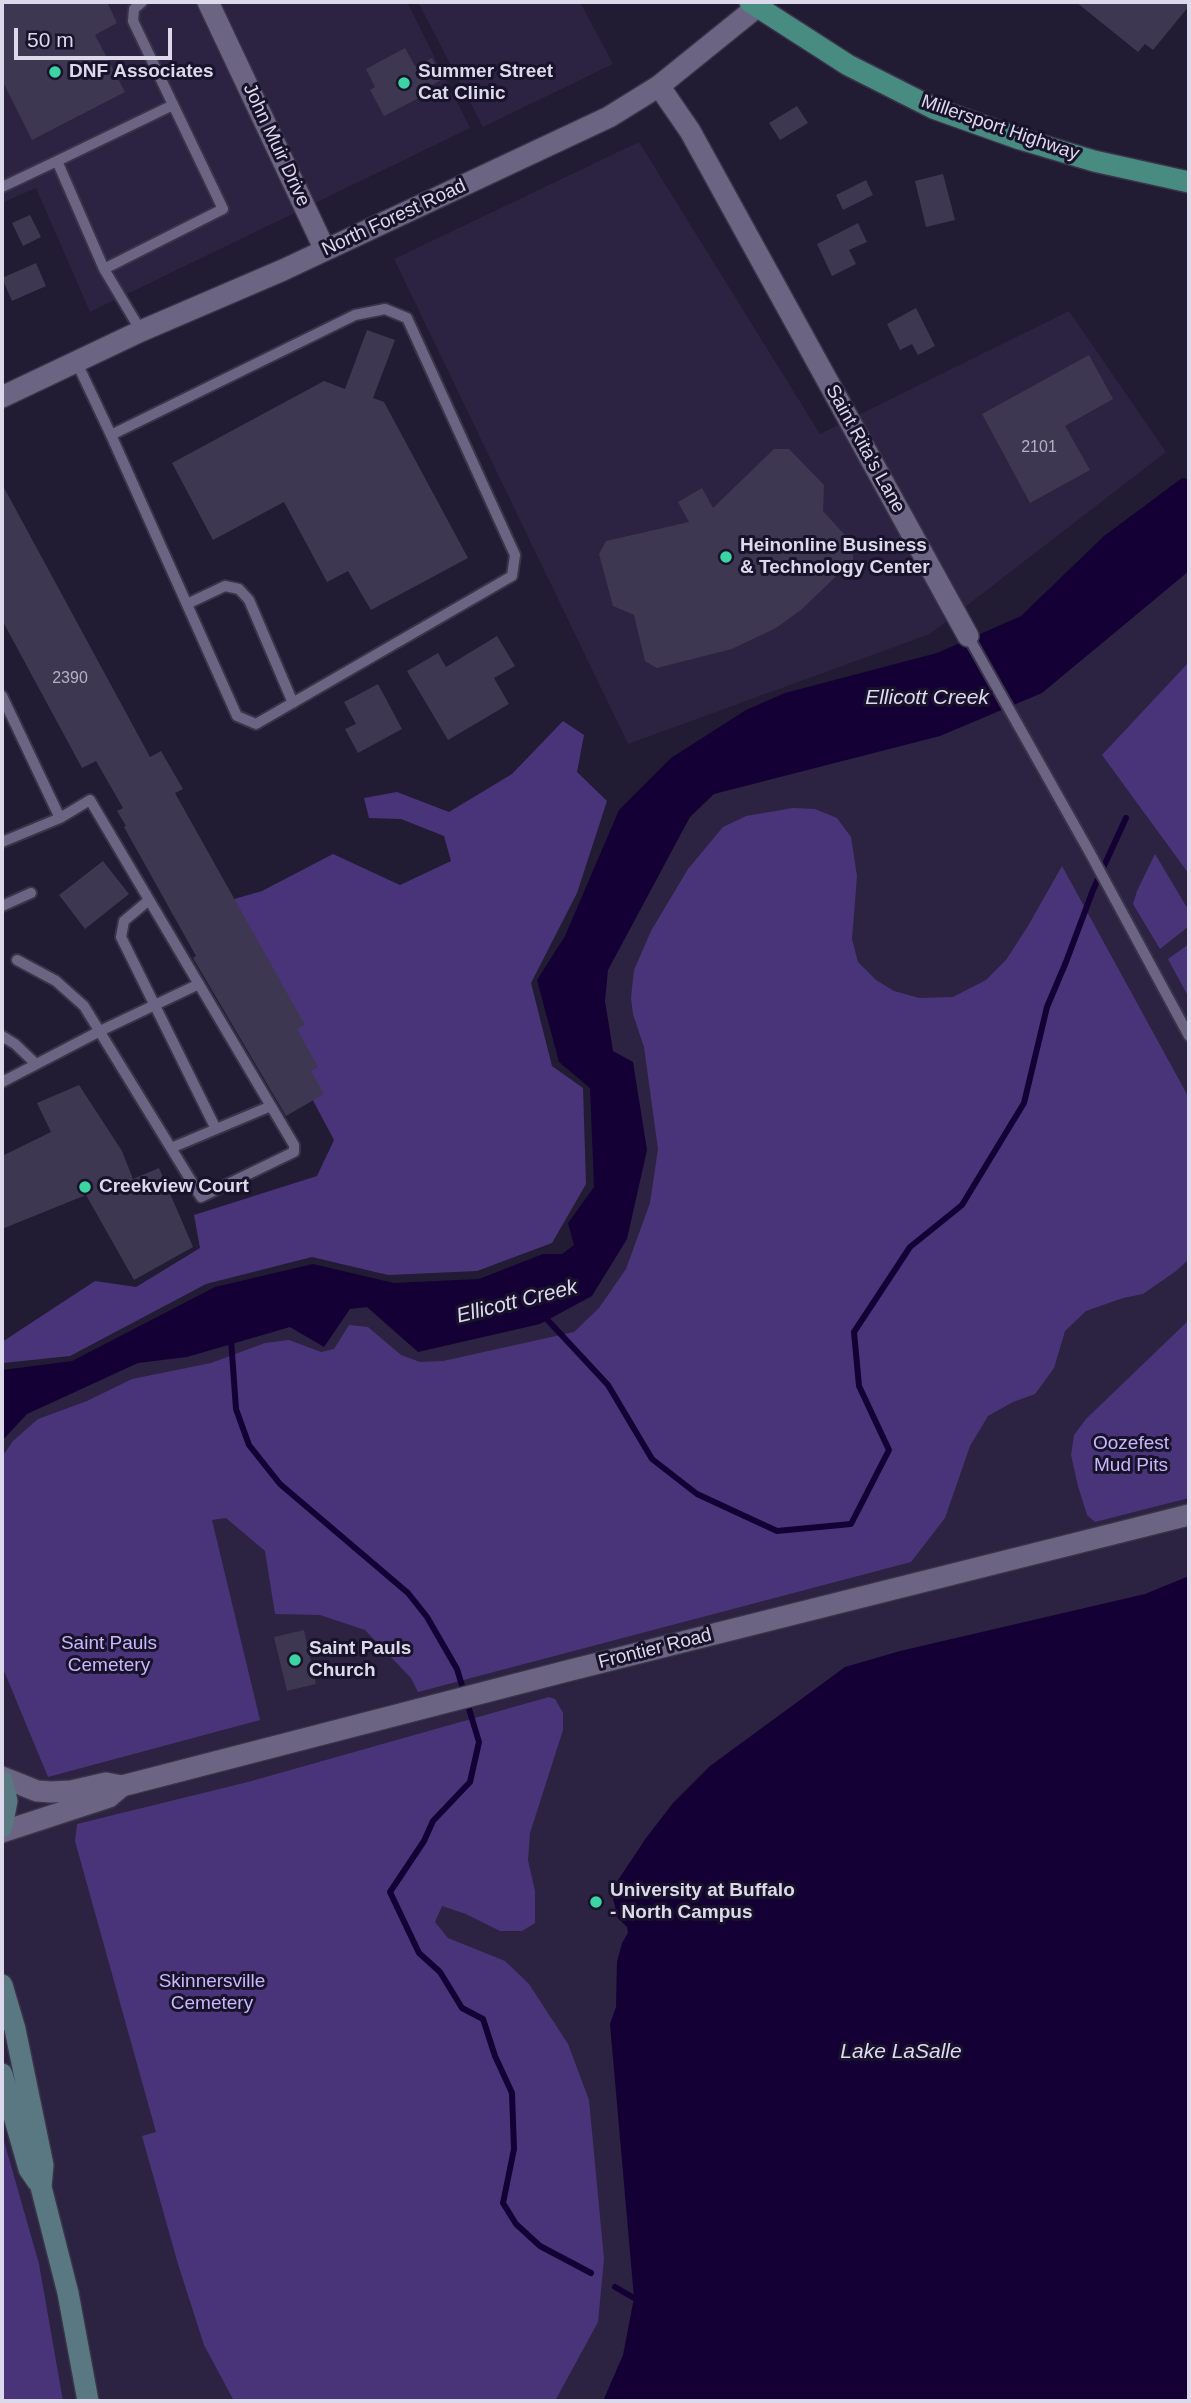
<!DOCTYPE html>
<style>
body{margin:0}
#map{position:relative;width:1191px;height:2403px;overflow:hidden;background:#221b34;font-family:Arial,sans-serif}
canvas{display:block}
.frame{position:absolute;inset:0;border:4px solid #dcd9ea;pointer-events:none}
.scale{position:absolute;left:14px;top:28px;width:158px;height:32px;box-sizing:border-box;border:4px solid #dcd9ea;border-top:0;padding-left:9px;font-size:21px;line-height:24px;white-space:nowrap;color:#dcd9ea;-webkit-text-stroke:5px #18122a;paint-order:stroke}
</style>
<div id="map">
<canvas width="1191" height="2403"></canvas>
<div class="frame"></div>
<div class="scale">50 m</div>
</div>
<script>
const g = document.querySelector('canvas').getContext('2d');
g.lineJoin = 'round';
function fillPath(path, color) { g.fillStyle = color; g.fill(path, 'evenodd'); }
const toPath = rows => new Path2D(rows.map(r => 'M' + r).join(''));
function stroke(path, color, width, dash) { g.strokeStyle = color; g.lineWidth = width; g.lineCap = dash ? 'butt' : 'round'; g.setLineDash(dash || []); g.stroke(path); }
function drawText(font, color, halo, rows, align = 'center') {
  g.font = font + ' Arial,sans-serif'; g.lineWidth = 6; g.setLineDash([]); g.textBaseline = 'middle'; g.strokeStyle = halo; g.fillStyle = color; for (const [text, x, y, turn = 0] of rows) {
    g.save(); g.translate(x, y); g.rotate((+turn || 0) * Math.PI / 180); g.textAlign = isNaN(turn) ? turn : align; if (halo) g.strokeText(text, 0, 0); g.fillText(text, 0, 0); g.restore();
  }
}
const built = toPath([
 [2,2,407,2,470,128,90,312,36,188,2,203],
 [418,2,580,2,613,64,483,127],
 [639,142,820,434,1069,311,1166,452,930,634,628,744,394,259],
 [1189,542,1189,2401,2,2401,2,1403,229,1316,590,1284,623,1179,591,963,678,788]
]);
const green = toPath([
 [1189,662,1189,874,1102,755],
 [563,721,584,735,577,772,607,801,577,893,531,983,552,1066,583,1088,586,1184,552,1243,477,1271,388,1275,312,1257,206,1284,70,1356,3,1363,2,1342,95,1281,136,1287,200,1248,194,1215,317,1176,334,1140,210,906,262,891,333,854,400,885,451,861,444,836,401,819,369,818,364,798,397,792,449,812,512,774],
 [793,808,815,809,837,818,851,837,857,876,852,939,858,962,876,980,894,991,919,998,953,997,986,980,1006,960,1028,926,1062,866,1189,1098,1189,1259,1176,1271,1143,1294,1123,1298,1086,1311,1065,1331,1054,1368,1035,1394,1013,1402,988,1416,970,1446,945,1518,911,1562,418,1692,411,1678,365,1630,320,1615,275,1614,265,1551,226,1518,212,1520,260,1720,48,1777,2,1666,2,1457,13,1441,38,1419,87,1401,132,1379,211,1363,265,1343,289,1340,321,1352,334,1349,349,1325,368,1327,401,1355,420,1362,443,1361,574,1332,599,1308,626,1269,650,1203,658,1149,644,1047,633,1014,631,998,634,970,651,931,688,869,723,827,746,816],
 [1155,854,1189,911,1189,926,1160,949,1133,904,1137,891],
 [1189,944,1189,998,1168,959],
 [1189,1320,1189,1498,1095,1522,1087,1515,1078,1486,1071,1455,1074,1435,1086,1419],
 [549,1697,555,1699,563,1713,563,1730,530,1833,528,1860,535,1891,535,1923,522,1931,500,1931,466,1914,442,1906,435,1922,448,1938,505,1961,529,1984,568,2044,589,2100,604,2259,598,2322,555,2401,234,2401,204,2345,178,2264,142,2136,156,2132,75,1841,77,1824,248,1782],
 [2,2134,39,2264,63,2401,2,2401]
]);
const water = toPath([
 [1182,478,1189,479,1189,571,1042,693,940,736,714,794,690,817,608,970,605,1001,613,1051,633,1062,647,1150,627,1239,592,1296,540,1324,418,1352,367,1307,350,1309,324,1347,290,1327,187,1357,138,1363,27,1414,2,1441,2,1370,72,1361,215,1287,313,1264,394,1283,479,1279,543,1254,562,1254,574,1245,568,1223,594,1187,590,1088,559,1062,537,980,565,936,619,810,671,758,746,710,785,693,937,653,1021,616,1104,536],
 [1189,1576,1189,2401,603,2401,623,2355,634,2298,610,2024,616,2007,617,1962,622,1943,628,1933,627,1927,618,1918,612,1895,618,1880,646,1838,673,1803,710,1766,845,1667,900,1651,1145,1594]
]);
const stream = toPath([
 [542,1314,608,1385,652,1459,697,1494,777,1531,851,1524,889,1450,859,1386,854,1332,910,1247,962,1205,1024,1103,1047,1007,1066,962,1093,890,1126,818],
 [231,1339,236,1409,249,1445,280,1484,408,1593,427,1617,457,1669,479,1742,470,1782,433,1821,424,1841,390,1892,419,1953,440,1972,462,2008,483,2019,495,2056,512,2093,514,2149,503,2203,516,2224,540,2246,591,2273],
 [615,2287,634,2298]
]);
const building = toPath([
 [2,2,107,2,117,23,95,35,125,92,32,140,2,80],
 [1076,2,1189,2,1189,6,1153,50,1145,44,1138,52],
 [405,48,415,66,432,58,443,79,418,93,421,97,384,116,370,90,375,87,366,69],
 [797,106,808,123,780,140,769,123],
 [943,174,955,220,926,227,915,181],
 [866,180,873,195,843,210,836,195],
 [30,215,41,237,23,246,12,223],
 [858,223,867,242,849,250,856,264,832,276,817,244],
 [36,263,46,286,12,301,2,278],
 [916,308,935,346,918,355,912,344,900,350,887,324],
 [367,330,395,340,373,398,384,402,468,558,371,610,348,571,327,582,284,502,213,540,172,463,324,381,345,389],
 [1089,355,1113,399,1065,426,1090,470,1030,503,982,414],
 [774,449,789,449,824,485,823,511,854,545,853,560,801,610,776,628,732,649,657,668,645,661,634,615,613,606,599,554,606,541,689,522,678,502,702,488,713,508],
 [2,484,150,757,161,751,183,789,175,793,305,1025,297,1029,318,1067,311,1071,324,1094,286,1116,193,958,196,956,124,827,126,826,117,811,123,808,96,761,82,768,2,620],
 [497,636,515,666,494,678,509,704,448,740,407,671,438,653,446,667],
 [378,684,402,729,358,753,345,729,356,724,344,702],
 [103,861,129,894,85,929,59,895],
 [79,1085,122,1151,133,1179,159,1168,193,1247,134,1280,86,1195,2,1229,2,1156,51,1132,37,1103],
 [304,1630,316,1684,287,1691,274,1637]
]);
const service = toPath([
 [2,187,57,161],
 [104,269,57,161,173,105],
 [141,331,104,269,223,209,133,21,134,9,142,2],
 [76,361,111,435,237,716,256,724,512,576,515,555,407,318,385,309,355,315,111,435],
 [187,604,225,586,239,589,249,600,293,703],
 [968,636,1090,853,1189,1036],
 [2,696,60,818],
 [2,842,60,818,90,800,294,1145,294,1152,201,1197,84,1006,56,981,17,960],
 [149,900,124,921,121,937,216,1129],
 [2,906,31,893],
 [2,1036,15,1044,36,1064],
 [2,1082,100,1031,199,984],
 [171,1148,271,1106]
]);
const minor = toPath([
 [208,2,325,250],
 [659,86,690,131,968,636]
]);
const tertiary = toPath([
 [2,397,141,331,283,270,609,117,659,86,763,2],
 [2,1777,37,1791,51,1792,71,1791,106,1783,122,1786],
 [2,1832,109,1797,122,1786,567,1671,1189,1515]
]);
const secondary = toPath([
 [2,1781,7,1801,2,1827],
 [2,1985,15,2029,43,2165,41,2187,68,2293,88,2401],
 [2,2074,29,2169,38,2182]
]);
const primary = toPath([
 [750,2,848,65,933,108,1020,139,1094,161,1189,182]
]);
const markers = [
 [55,72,7,"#3dd4a3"],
 [404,83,7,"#3dd4a3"],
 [726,557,7,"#3dd4a3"],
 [85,1187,7,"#3dd4a3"],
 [295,1660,7,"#3dd4a3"],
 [596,1902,7,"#3dd4a3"]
];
const numberNames = [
 ["2101",1039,448],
 ["2390",70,679]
];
const poiNames = [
 ["DNF Associates",69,72],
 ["Summer Street",418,72],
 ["Cat Clinic",418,94],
 ["Heinonline Business",740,546],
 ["& Technology Center",740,568],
 ["Creekview Court",99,1187],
 ["Saint Pauls",309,1649],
 ["Church",309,1671],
 ["University at Buffalo",610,1891],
 ["- North Campus",610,1913]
];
const streetNames = [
 ["Millersport Highway",1000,128,19],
 ["John Muir Drive",276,145,65],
 ["North Forest Road",394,218,-25],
 ["Saint Rita's Lane",865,449,61],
 ["Frontier Road",655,1649,-14]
];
const parkNames = [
 ["Oozefest",1131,1444],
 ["Mud Pits",1131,1466],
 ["Saint Pauls",109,1644],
 ["Cemetery",109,1666],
 ["Skinnersville",212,1982],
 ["Cemetery",212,2004]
];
const waterNames = [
 ["Ellicott Creek",927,698],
 ["Ellicott Creek",517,1302,-14],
 ["Lake LaSalle",901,2052]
];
fillPath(built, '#2b2341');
fillPath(green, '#49347a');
fillPath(water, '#150035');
stroke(stream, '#150035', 6);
fillPath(building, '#3d3751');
stroke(service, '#3a3449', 14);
stroke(minor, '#3a3449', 24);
stroke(tertiary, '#3a3449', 24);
stroke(secondary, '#3a3449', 24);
stroke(primary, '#3a3449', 24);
stroke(service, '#6b6583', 10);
stroke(minor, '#6b6583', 21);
stroke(tertiary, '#6b6583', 21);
stroke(secondary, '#597882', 21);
stroke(primary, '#488b81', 21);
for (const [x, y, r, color] of markers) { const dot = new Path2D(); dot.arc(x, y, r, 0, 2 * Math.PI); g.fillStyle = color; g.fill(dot); stroke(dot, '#18122a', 2.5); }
drawText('16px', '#b4b0c4', null, numberNames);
drawText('bold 19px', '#dcd9ea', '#18122a', poiNames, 'left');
drawText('19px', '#dcd9ea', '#18122a', streetNames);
drawText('19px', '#c7b8fc', '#18122a', parkNames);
drawText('italic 21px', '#dedaf1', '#18122a', waterNames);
</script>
